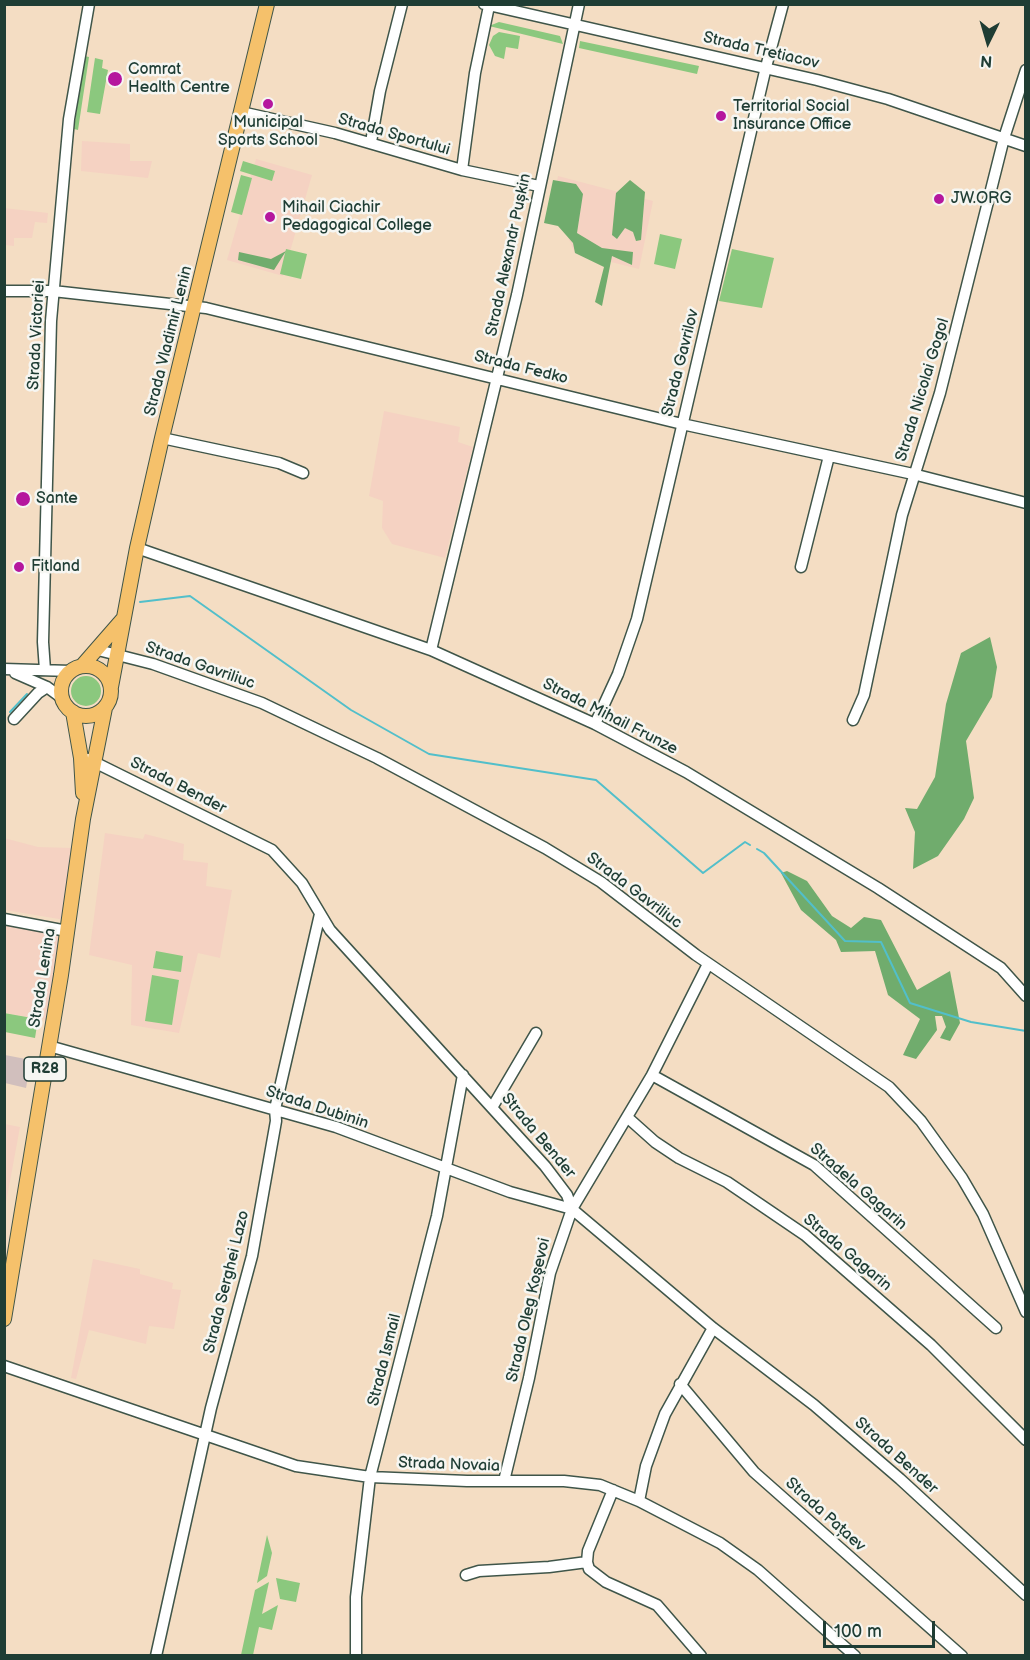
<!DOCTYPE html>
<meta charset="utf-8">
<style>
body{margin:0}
#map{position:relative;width:1030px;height:1660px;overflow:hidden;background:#f4ddc3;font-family:"Balsamiq Sans",sans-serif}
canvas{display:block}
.frame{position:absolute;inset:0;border:6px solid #1f3d34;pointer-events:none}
.north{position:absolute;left:958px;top:12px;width:60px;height:60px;-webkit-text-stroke:4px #f6f6f2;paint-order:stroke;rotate:185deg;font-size:16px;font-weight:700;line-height:24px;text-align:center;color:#1f3d34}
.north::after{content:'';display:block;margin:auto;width:21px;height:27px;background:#1f3d34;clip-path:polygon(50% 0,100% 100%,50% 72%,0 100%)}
.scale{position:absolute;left:823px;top:1621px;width:112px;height:27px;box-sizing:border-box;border:3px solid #1f3d34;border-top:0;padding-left:8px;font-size:18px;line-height:21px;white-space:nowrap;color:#1f3d34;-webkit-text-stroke:4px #f6f6f2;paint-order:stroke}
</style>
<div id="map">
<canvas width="1030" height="1660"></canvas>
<div class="frame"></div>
<div class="north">N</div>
<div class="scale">100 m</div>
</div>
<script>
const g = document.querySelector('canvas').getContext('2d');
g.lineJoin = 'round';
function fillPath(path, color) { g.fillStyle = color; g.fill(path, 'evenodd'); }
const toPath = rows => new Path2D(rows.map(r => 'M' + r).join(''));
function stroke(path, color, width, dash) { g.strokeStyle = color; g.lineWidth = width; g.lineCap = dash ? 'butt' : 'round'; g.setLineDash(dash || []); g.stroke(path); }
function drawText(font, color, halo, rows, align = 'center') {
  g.font = font + ' "Balsamiq Sans",sans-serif'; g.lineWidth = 5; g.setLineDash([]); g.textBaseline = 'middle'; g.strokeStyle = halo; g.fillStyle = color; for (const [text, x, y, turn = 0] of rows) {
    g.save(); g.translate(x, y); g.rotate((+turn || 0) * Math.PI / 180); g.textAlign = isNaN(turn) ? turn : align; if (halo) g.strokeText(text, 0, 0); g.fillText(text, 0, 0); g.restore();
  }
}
const built = toPath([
 [82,141,130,144,130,161,152,161,148,178,81,171],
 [256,159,312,175,283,276,227,260],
 [558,176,653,201,639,269,575,253,561,222,550,219],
 [4,208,48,213,47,223,35,222,32,238,14,238,14,246,5,245],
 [384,411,460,427,458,442,473,447,445,558,392,544,382,528,383,501,369,496],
 [105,833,143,839,145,834,184,844,183,860,208,863,206,886,232,890,220,958,198,953,179,1033,131,1025,132,965,89,955],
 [4,838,38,847,73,848,65,920,5,910],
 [5,925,63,935,46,1020,5,1013],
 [5,1124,20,1127,5,1208,4,1124],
 [93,1259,140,1269,140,1274,173,1283,172,1289,181,1290,174,1329,149,1326,146,1344,89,1330,76,1379,71,1378]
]);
const industrial = toPath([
 [5,1055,31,1060,26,1088,5,1083]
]);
const green = toPath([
 [499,22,560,36,563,44,489,26],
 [499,32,520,36,518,49,506,47,504,59,495,56,489,45,493,36],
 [580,41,699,66,697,74,579,48],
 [84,56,89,57,78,130,74,129],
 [95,58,103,60,102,68,108,70,100,114,87,112],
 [243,161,275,171,272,181,240,171],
 [241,175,252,178,242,215,231,212],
 [660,234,682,239,675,269,654,264],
 [286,249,307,254,301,279,280,274],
 [732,249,774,258,762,308,719,301],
 '71 691a15 15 0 1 1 30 0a15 15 0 1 1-30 0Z',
 [156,951,183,956,181,972,153,968],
 [152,975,179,980,172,1025,145,1021],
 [4,1013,38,1019,35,1038,5,1032],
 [267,1535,272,1553,267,1576,257,1583],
 [276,1578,300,1583,296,1602,280,1599],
 [269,1582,262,1614,278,1605,272,1630,259,1627,253,1655,241,1655,255,1590]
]);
const forest = toPath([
 [553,180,576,184,583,194,577,233,602,248,633,252,632,265,612,256,602,306,595,302,604,267,575,253,573,243,558,226,544,223],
 [630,180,645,192,641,240,636,241,633,232,625,228,617,239,612,235,616,193],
 [286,251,274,270,238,260,239,252,271,259],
 [990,637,997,667,992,697,966,741,974,798,964,819,938,856,913,869,915,832,905,808,917,809,935,777,946,704,961,653],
 [787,871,807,881,832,916,851,928,864,917,881,920,917,990,950,971,960,1023,950,1041,940,1038,946,1027,942,1016,935,1016,937,1030,916,1059,903,1055,920,1019,888,995,875,951,841,952,836,940,801,910,781,873]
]);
const stream = toPath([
 [140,602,190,596,351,710,429,754,596,780,703,873,745,842,750,845],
 [10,712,27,694],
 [757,849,764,853,845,941,881,942,910,1003,971,1022,1026,1031]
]);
const minor = toPath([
 [484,4,817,80,888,99,1026,146],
 [241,112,335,133,462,170,539,186],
 [371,142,380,91,402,4],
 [462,170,475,73,489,6],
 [4,291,53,291,206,308,682,424,913,474,1026,503],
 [162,438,279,463,303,473],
 [137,548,431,650,595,724,686,772,878,888,1001,968,1026,996],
 [801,567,829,456],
 [98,650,153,664,262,703,377,758,545,848,601,882,696,955,889,1087,921,1121,962,1178,983,1214,1026,1312],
 [431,650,517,295,579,4],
 [4,669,71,671],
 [45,670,43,642,51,321,69,119,89,4],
 [15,673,47,687,62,698],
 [14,719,38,693,47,687],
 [853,720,864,695,902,515,940,393,1004,138,1026,70],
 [595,724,618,674,637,619,766,67,783,4],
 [88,759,272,850,302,883,330,930,545,1166,567,1195,572,1209,713,1328,814,1405,900,1479,1026,1595],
 [4,919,67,931],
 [49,1046,336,1127,510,1192,572,1209],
 [652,1075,814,1165,996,1328],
 [493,1106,536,1033],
 [627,1117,655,1142,679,1158,727,1182,805,1235,931,1345,1026,1440],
 [4,1366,296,1466,370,1477,467,1481,564,1481,600,1485,639,1501,720,1543,758,1570,855,1656],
 [680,1384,754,1472,962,1656],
 [504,1481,529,1378,550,1273,572,1209,652,1075,708,964],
 [613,1490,588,1551,587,1562,589,1569,606,1582,657,1605,701,1656],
 [639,1501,646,1466,665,1414,713,1328],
 [466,1575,479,1571,549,1567,587,1562],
 [156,1656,211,1408,252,1256,276,1121,275,1109,320,914],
 [356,1656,356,1597,370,1477,437,1216,463,1075]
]);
const major = toPath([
 [82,666,123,619],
 '61 691a25 25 0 1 1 50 0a25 25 0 1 1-50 0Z',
 [111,687,137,548,162,438,267,4],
 [73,712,81,758,83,793],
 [4,1319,61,975,83,819,105,708]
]);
const markers = [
 [115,79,8,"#b5179e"],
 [268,104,6,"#b5179e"],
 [721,116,6,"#b5179e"],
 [939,199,6,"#b5179e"],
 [270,217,6,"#b5179e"],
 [23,499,8,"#b5179e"],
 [19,567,6,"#b5179e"]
];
const shields = [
 [45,1069,42]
];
const shieldNames = [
 ["R28",45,1069]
];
const streetNames = [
 ["Strada Tretiacov",761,51,13],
 ["Strada Sportului",394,135,16],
 ["Strada Alexandr Pușkin",509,255,-78],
 ["Strada Victoriei",37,335,-87],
 ["Strada Vladimir Lenin",169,341,-76],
 ["Strada Gavrilov",681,363,-76],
 ["Strada Fedko",521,368,14],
 ["Strada Nicolai Gogol",923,390,-73],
 ["Strada Gavriliuc",200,666,19],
 ["Strada Mihail Frunze",610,717,27],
 ["Strada Bender",178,786,27],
 ["Strada Gavriliuc",634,891,37],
 ["Strada Lenina",43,978,-81],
 ["Strada Dubinin",317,1108,18],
 ["Strada Bender",538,1136,50],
 ["Stradela Gagarin",858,1187,41],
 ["Strada Gagarin",847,1253,40],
 ["Strada Serghei Lazo",227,1282,-76],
 ["Strada Oleg Koşevoi",529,1310,-77],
 ["Strada Ismail",385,1360,-76],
 ["Strada Bender",896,1456,42],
 ["Strada Novaia",449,1465,2],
 ["Strada Pațaev",825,1515,42]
];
const poiNames = [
 ["Comrat",128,70],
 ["Health Centre",128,88],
 ["Territorial Social",733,107],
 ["Insurance Office",733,125],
 ["Municipal",268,123,"center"],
 ["Sports School",268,141,"center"],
 ["JW.ORG",951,199],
 ["Mihail Ciachir",282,208],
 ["Pedagogical College",282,226],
 ["Sante",36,499],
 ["Fitland",31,567]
];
fillPath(built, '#f5d2c2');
fillPath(industrial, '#d1bfbd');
fillPath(green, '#8bc87e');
fillPath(forest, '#70ac6d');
stroke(stream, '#52bfca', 2);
stroke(minor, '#3f5549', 13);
stroke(major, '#3f5549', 16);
stroke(minor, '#fff', 10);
stroke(major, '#f5c16b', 14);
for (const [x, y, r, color] of markers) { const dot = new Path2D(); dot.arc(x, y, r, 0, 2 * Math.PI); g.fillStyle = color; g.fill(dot); stroke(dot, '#f6f6f2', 2); }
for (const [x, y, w] of shields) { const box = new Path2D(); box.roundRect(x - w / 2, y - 12, w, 24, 4.5); g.fillStyle = '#f6f6f2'; g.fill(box); stroke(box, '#1f3d34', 1.5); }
drawText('bold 15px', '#1f3d34', null, shieldNames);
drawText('16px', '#1f3d34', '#f6f6f2', streetNames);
drawText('16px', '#1f3d34', '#f6f6f2', poiNames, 'left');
</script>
